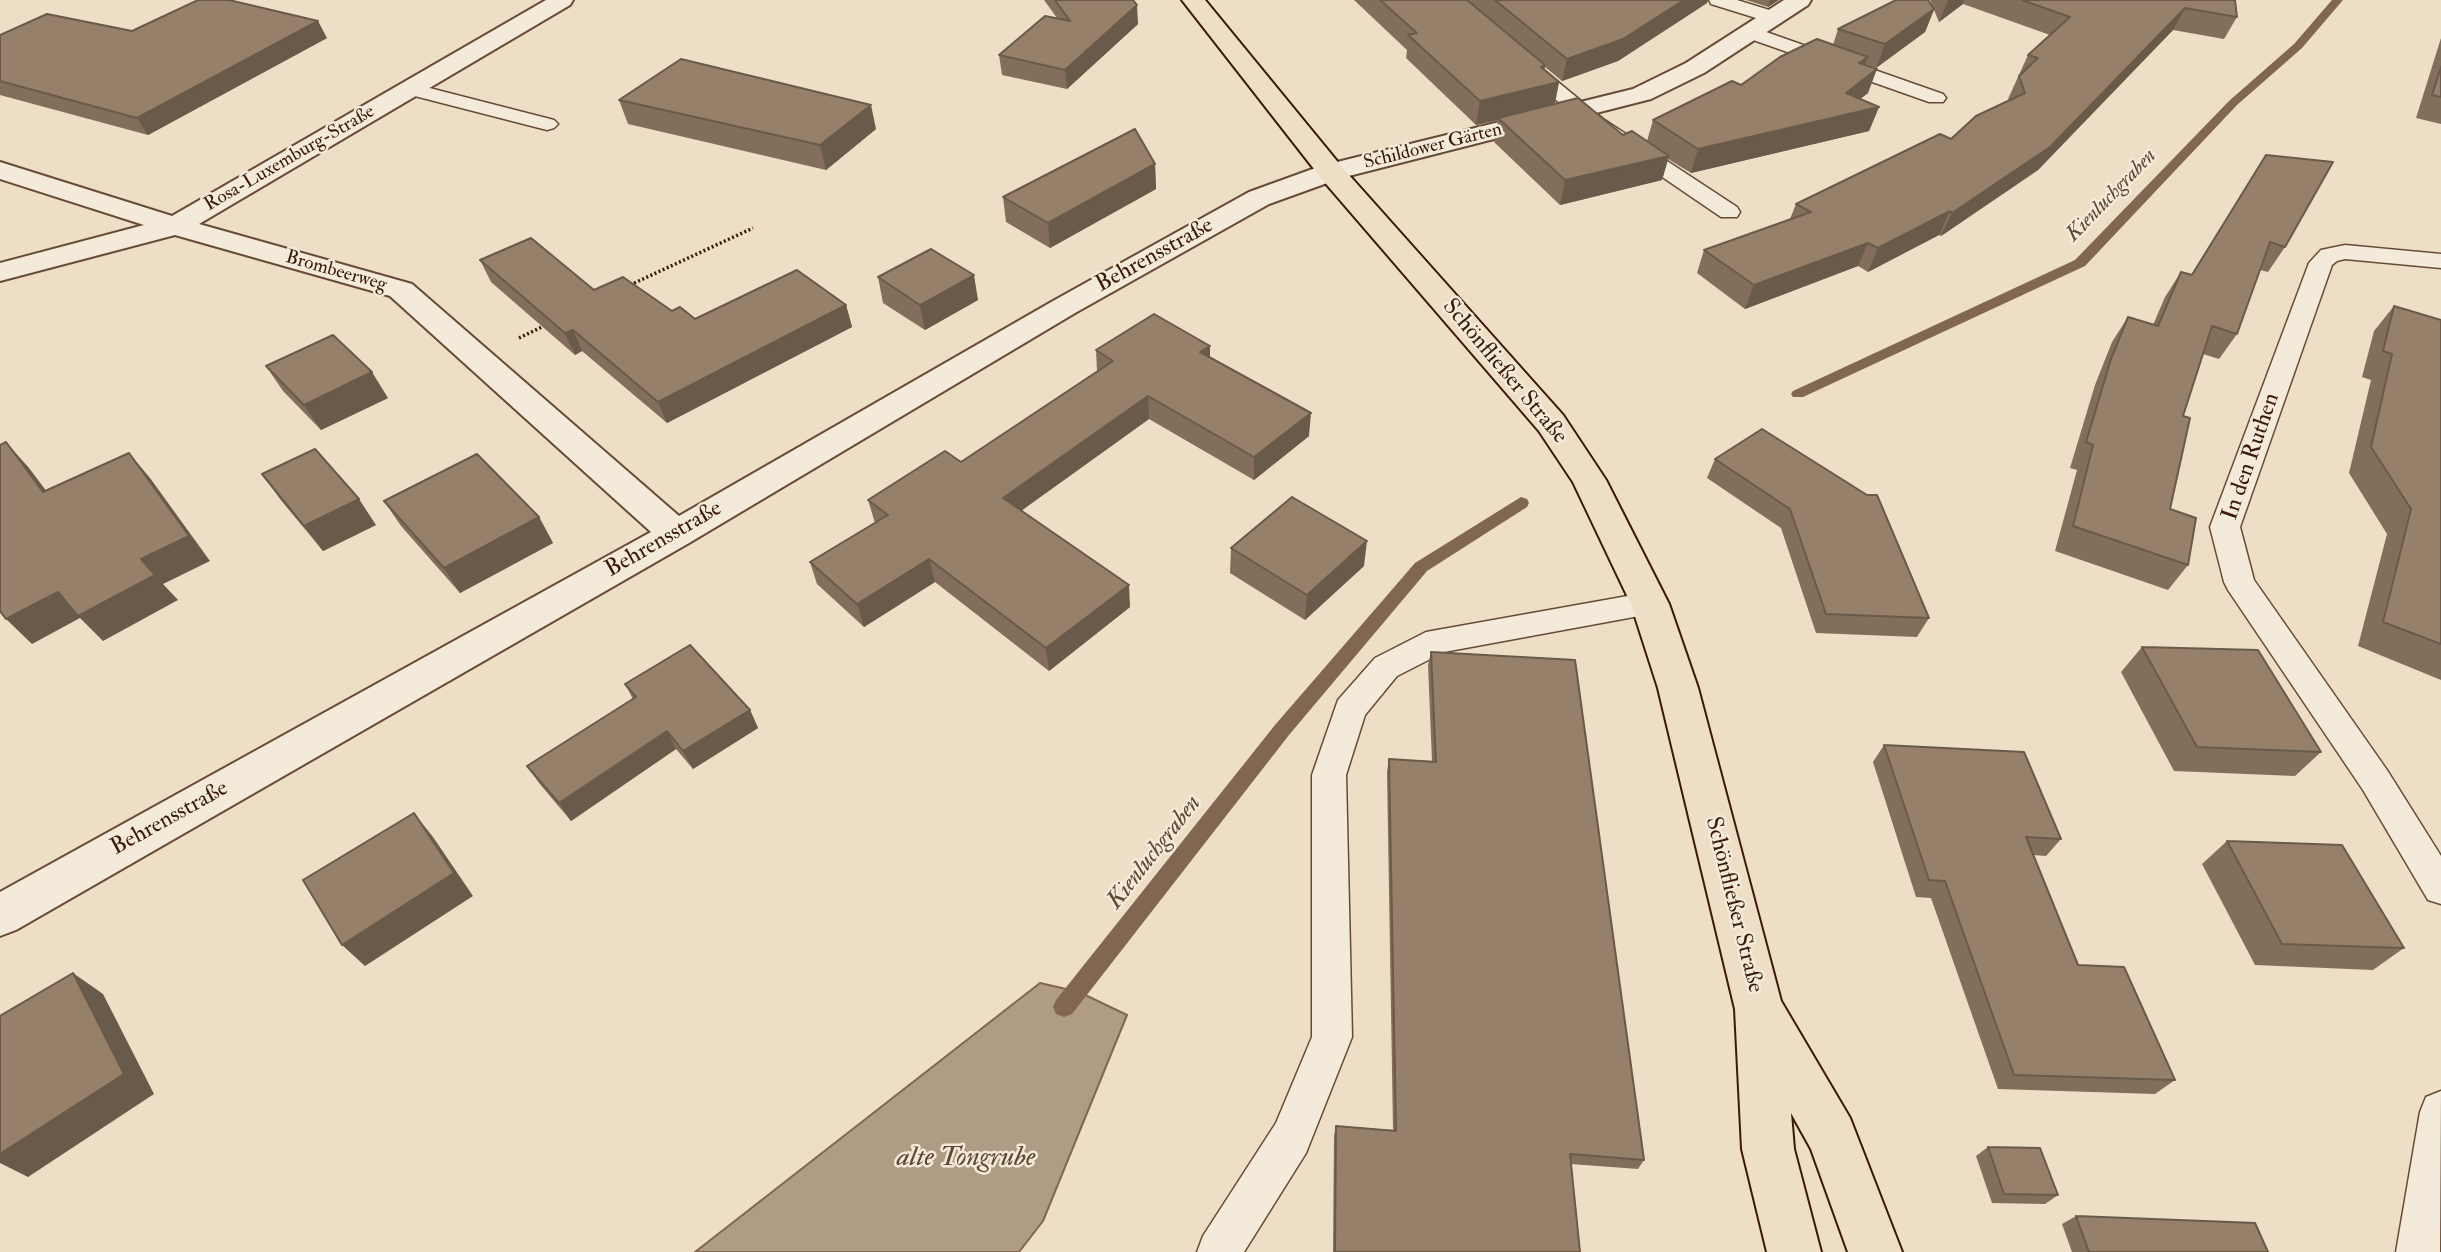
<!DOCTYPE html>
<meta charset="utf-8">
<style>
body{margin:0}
canvas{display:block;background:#eddec5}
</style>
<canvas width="2441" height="1252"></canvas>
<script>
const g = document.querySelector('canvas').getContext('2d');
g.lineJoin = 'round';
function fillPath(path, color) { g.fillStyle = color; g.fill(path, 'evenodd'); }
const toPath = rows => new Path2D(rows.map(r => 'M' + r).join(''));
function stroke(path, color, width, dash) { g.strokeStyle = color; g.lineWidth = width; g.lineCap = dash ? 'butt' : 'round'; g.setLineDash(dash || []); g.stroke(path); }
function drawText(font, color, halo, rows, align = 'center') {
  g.font = font + ' "IM FELL Double Pica",serif'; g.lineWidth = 5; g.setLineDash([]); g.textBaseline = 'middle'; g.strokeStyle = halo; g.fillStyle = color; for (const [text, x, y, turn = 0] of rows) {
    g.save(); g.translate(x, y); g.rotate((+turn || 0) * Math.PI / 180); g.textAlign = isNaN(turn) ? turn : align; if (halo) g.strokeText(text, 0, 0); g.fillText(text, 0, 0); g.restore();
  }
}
const water = toPath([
 [1040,983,1079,992,1127,1015,1043,1221,1019,1252,695,1252,1040,983]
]);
const stream = toPath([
 [2332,0,2343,0,2302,48,2237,105,2085,266,1803,397,1793,397,1791,394,1793,391,2075,260,2229,101,2294,44,2332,0],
 [1521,497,1527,499,1529,503,1527,507,1427,571,1289,735,1072,1014,1064,1017,1056,1014,1053,1007,1056,1000,1275,725,1415,563,1521,497]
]);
const path = toPath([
 [630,285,753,228],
 [519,338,546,325]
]);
const lane = toPath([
 [1709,0,1737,0,1779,13,1781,17,1772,23,1711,4,1709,0],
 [1749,26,1943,94,1946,98,1943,102,1929,102,1742,36,1739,32,1742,28,1749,26],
 [1523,57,1530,59,1603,119,1737,207,1740,212,1737,217,1721,217,1589,127,1516,67,1513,63,1516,59,1523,57],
 [410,83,554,120,558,124,554,128,547,130,403,93,400,89,403,85,410,83],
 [2345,245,2441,254,2441,268,2345,259,2337,261,2332,265,2240,527,2254,580,2387,770,2441,856,2441,904,2428,900,2363,790,2228,590,2224,582,2210,527,2309,263,2321,250,2345,245],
 [1650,592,1661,596,1666,604,1661,612,1444,652,1397,676,1365,715,1346,775,1352,1037,1306,1153,1244,1252,1197,1252,1203,1236,1276,1123,1312,1037,1312,775,1338,700,1375,658,1426,632,1650,592],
 [2441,1091,2440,1252,2396,1252,2420,1112,2426,1097,2441,1091]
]);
const street = toPath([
 [546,0,573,0,570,5,199,224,412,284,679,516,1053,301,1249,192,1321,166,1633,89,1686,63,1784,0,1811,0,1808,5,1704,73,1651,99,1341,178,1269,204,1075,313,689,543,16,930,0,936,0,892,651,532,390,296,175,235,0,281,0,263,144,225,0,179,0,162,172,216,546,0]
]);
const primary = toPath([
 [1182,0,1205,0,1341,166,1563,415,1606,480,1669,604,1698,688,1781,1001,1850,1118,1902,1252,1848,1252,1811,1149,1791,1113,1794,1149,1821,1252,1767,1252,1742,1149,1735,1009,1658,688,1631,604,1573,482,1539,431,1321,178,1182,0]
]);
const wall = toPath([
 [1044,0,1133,0,1138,24,1067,89,1002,75,999,55,1057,18],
 [1354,0,1708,0,1707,3,1618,61,1562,81,1545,67,1544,70,1559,82,1555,104,1623,135,1647,141,1653,120,1741,85,1833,45,1838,29,1933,7,1930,0,2235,0,2237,17,2224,39,2173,30,2038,170,1941,236,1939,235,1868,272,1858,266,1745,309,1697,273,1704,250,1790,219,1796,204,1951,139,2009,100,2008,99,2028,55,2050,35,1963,4,1939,22,1934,10,1925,32,1876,68,1865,64,1868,93,1860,99,1879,107,1869,131,1691,173,1668,159,1662,180,1560,205,1494,142,1498,120,1476,125,1406,58,1407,50],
 [1746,0,1779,0,1768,7],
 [132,31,327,38,148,135,0,95,0,35],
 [2441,38,2441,124,2416,118],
 [619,100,876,129,826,170,628,124],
 [2266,155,2285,247,2268,272,2260,270,2237,334,2219,359,2203,354,2183,416,2170,509,2188,565,2168,590,2055,551,2077,470,2070,468,2095,385,2112,342,2128,317,2153,325,2165,297,2181,272,2191,275],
 [1155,164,1156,189,1050,248,1006,222,1003,197],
 [480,260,672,311,695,319,846,305,852,327,667,423,582,351,575,355,491,282],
 [878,277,978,300,925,330,883,303],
 [2394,306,2441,320,2441,680,2358,646,2387,534,2349,473,2371,380,2362,377,2374,331],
 [1210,346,1210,357,1309,436,1254,480,1149,419,1022,510,1130,607,1049,671,935,582,864,627,817,584,810,562,875,523,868,500,961,462,1097,371,1096,350],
 [266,366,388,398,321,430,283,391],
 [1762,429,1929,618,1917,637,1816,633,1781,528,1707,478,1715,459],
 [262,474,376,525,323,551,280,499],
 [384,501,539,517,553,543,460,593,401,526],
 [1231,548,1364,566,1305,620,1230,573],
 [2142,647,2321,752,2295,776,2174,771,2121,672],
 [1431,652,1644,1160,1638,1169,1571,1164,1580,1252,1333,1252,1334,1136,1336,1126,1393,1130,1387,772,1389,759,1432,761,1428,665],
 [625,684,750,710,758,728,693,769,676,749,571,821,539,783,527,766,633,699],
 [1884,745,2061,839,2046,856,2033,855,2078,965,2175,1080,2155,1094,1998,1089,1931,898,1916,897,1873,762],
 [2227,841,2404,948,2373,970,2255,965,2202,864],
 [1988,1147,2058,1195,2045,1204,1992,1203,1976,1156],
 [2076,1216,2268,1252,2072,1252,2062,1224]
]);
const shadedWall = toPath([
 [1684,0,1708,0,1707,3,1618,61,1562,81,1567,59],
 [1770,0,1779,0,1768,7],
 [1948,0,1964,0,1963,4,1939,22],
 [1137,5,1138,24,1067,89,1065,70],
 [2185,8,2173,30,2038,170,1941,236,1952,213],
 [1934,9,1925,32,1876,68,1885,44],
 [318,21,327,38,148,135,137,118],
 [1868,57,1859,80,1859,63],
 [1545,65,1541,87,1559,82,1554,106,1498,118,1498,120,1476,125,1480,101],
 [1877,69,1868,93,1838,116,1879,107,1869,131,1691,173,1698,149,1846,93],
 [871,105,876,129,826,170,820,145],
 [1669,156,1662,180,1560,205,1565,180],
 [1155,164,1156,189,1050,248,1048,223],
 [1950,211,1939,235,1868,272,1878,248],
 [1868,243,1858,266,1745,309,1754,285],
 [974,275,978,300,925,330,920,305],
 [846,305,852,327,667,423,658,402],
 [573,330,582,351,575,355,565,333],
 [1210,346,1210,369,1200,352],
 [372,372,388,398,321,430,304,405],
 [1148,396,1149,419,1007,521,1003,498],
 [1311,413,1309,436,1254,480,1254,457],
 [6,442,29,468,66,517,43,492],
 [129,453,150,478,210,561,163,584,178,600,103,641,80,618,32,644,6,619,58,592],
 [359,499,376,525,323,551,304,526],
 [539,517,553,543,460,593,444,568],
 [1367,541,1364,566,1305,620,1307,595],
 [929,559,935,582,864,627,857,604],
 [1129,585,1130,607,1049,671,1046,648],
 [750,710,758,728,693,769,683,751],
 [667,731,676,749,571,821,559,803],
 [414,813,433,837,473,896,365,966,342,945],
 [73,973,103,994,154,1094,28,1177,0,1163,0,1154]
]);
const building = toPath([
 [198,0,229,0,318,21,137,118,0,81,0,35,47,14,132,31,198,0],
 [1055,0,1133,0,1137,5,1065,70,999,55,1045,16,1070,21,1055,0],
 [1380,0,1467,0,1545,65,1541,67,1559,82,1480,101,1408,35,1417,33,1380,0],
 [1495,0,1684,0,1623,39,1567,59,1495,0],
 [1896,0,1928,0,1934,9,1885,44,1838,29,1896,0],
 [2022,0,2235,0,2237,17,2185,8,2050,147,1952,213,1950,211,1878,248,1868,243,1754,285,1704,250,1811,212,1796,204,1940,134,1951,139,1976,116,2025,93,2019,76,2038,58,2028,55,2070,17,2022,0],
 [1817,39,1868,57,1859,63,1877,69,1846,93,1879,107,1698,149,1653,120,1732,81,1741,85,1780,57,1817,39],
 [681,59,871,105,820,145,619,100,681,59],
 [2441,67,2441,97,2432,95,2441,67],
 [1578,98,1623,135,1632,131,1669,156,1565,180,1498,118,1578,98],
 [1135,129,1155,164,1048,223,1003,197,1135,129],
 [2266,155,2333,162,2285,247,2270,242,2237,334,2212,326,2183,416,2190,418,2170,509,2196,518,2188,565,2073,526,2093,445,2086,442,2111,359,2128,317,2158,326,2181,272,2192,275,2266,155],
 [531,238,594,290,623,277,672,311,680,307,695,319,797,270,846,305,658,402,573,330,565,333,480,260,531,238],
 [931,249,974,275,920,305,878,277,931,249],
 [2394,306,2441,320,2441,644,2383,622,2411,509,2371,447,2392,354,2383,351,2394,306],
 [1154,314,1210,346,1200,352,1311,413,1254,457,1148,396,1003,498,1129,585,1046,648,929,559,857,604,810,562,888,515,868,500,945,451,961,462,1113,361,1096,350,1154,314],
 [333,335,372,372,304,405,266,366,333,335],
 [1762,429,1867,495,1877,495,1929,618,1826,614,1790,509,1715,459,1762,429],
 [6,442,43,492,129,453,189,536,141,559,155,575,78,616,58,592,6,619,0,611,0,445,6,442],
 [315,449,359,499,304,526,262,474,315,449],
 [477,454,539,517,444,568,384,501,477,454],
 [1292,497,1367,541,1307,595,1231,548,1292,497],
 [690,645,750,710,683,751,667,731,559,803,527,766,636,697,625,684,690,645],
 [2142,647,2258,650,2321,752,2197,747,2142,647],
 [1431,652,1575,660,1644,1160,1570,1154,1580,1252,1335,1252,1336,1126,1396,1131,1389,759,1436,762,1431,652],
 [1884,745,2024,752,2061,839,2026,837,2078,965,2124,967,2175,1080,2014,1075,1945,881,1929,880,1884,745],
 [414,813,454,873,342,945,303,880,414,813],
 [2227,841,2342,845,2404,948,2282,944,2227,841],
 [73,973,124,1074,0,1154,0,1016,73,973],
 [1988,1147,2040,1148,2058,1195,2004,1194,1988,1147],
 [2076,1216,2255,1223,2268,1252,2089,1252,2076,1216]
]);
const farStreetnames = [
 ["Schildower Gärten",1433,147,-14],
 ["Rosa-Luxemburg-Straße",290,159,-30],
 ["Brombeerweg",336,272,16]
];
const farWaternames = [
 ["Kienluchgraben",2112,196,-46]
];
const streetNames = [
 ["Behrensstraße",1155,256,-29],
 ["Schönfließer Straße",1504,372,50],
 ["In den Ruthen",2252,457,-71],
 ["Behrensstraße",664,540,-30],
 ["Behrensstraße",170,819,-29],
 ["Schönfließer Straße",1733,905,76]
];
const waterNames = [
 ["Kienluchgraben",1155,853,-52]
];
const nearWaternames = [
 ["alte Tongrube",966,1159]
];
fillPath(water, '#b09b84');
stroke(water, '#816752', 2);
fillPath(stream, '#816752');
stroke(lane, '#674b36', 3);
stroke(street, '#674b36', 4);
stroke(primary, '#3a1a06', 4);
stroke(path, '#3a1a06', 3.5, [2, 2.5]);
fillPath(lane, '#f3ead9');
fillPath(street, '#f3ead9');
fillPath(primary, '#eddec5');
fillPath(wall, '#826e5a');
fillPath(shadedWall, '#6a5a4a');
fillPath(building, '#978069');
stroke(building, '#6a5a4a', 2);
drawText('19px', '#3a1a06', '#f3ead9', farStreetnames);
drawText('italic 21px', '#634732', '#f3ead9', farWaternames);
drawText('23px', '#3a1a06', '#f3ead9', streetNames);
drawText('italic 24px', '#634732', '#f3ead9', waterNames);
drawText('italic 28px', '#634732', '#f3ead9', nearWaternames);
</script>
